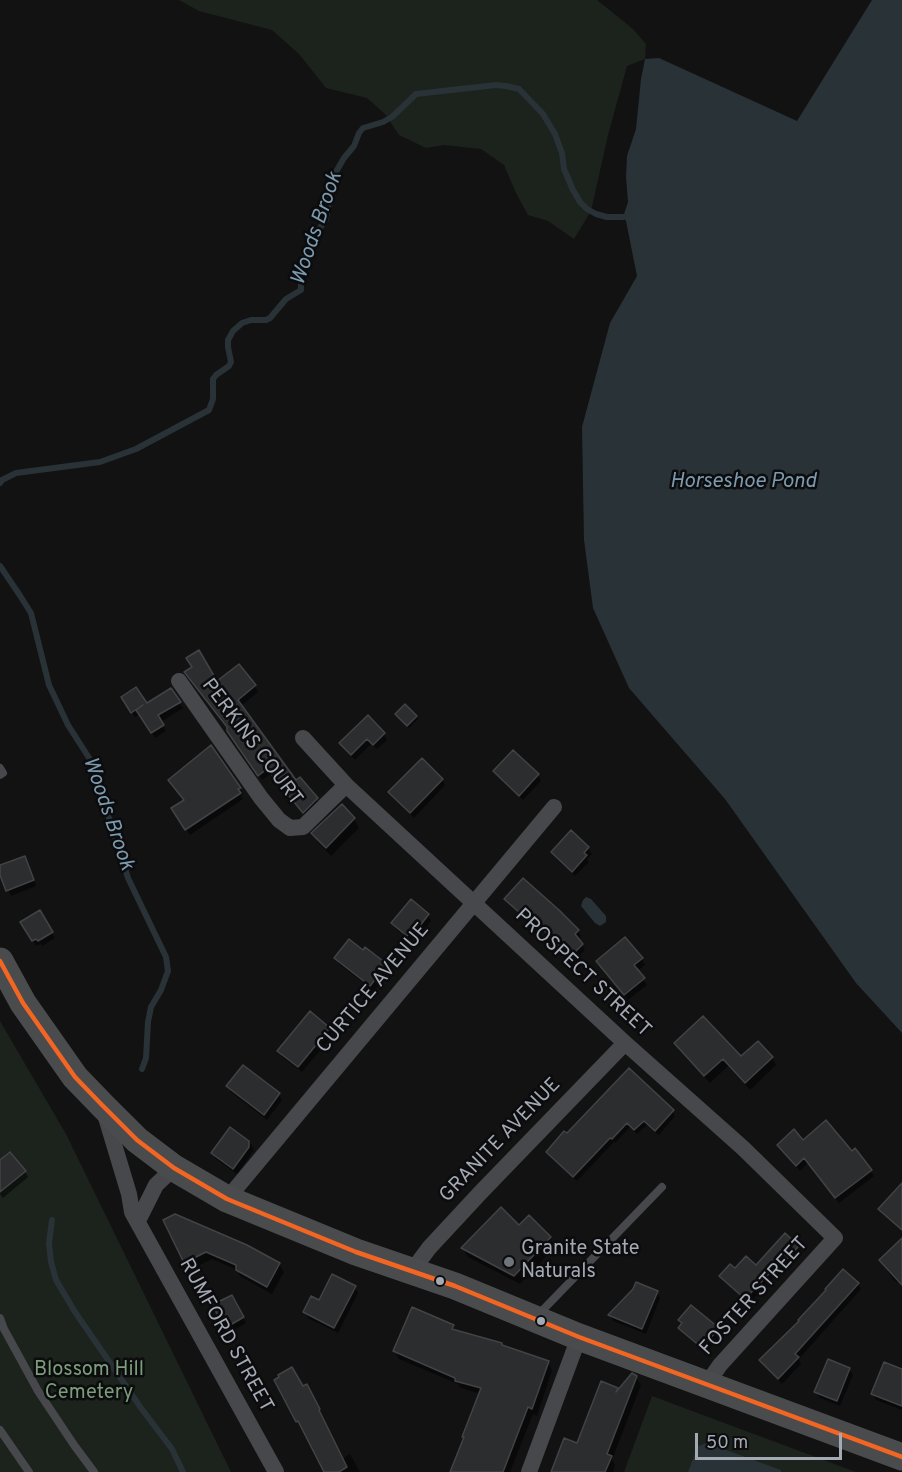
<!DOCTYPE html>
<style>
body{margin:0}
#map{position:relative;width:902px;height:1472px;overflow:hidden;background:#121212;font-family:Overpass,sans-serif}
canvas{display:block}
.scale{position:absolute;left:695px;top:1433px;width:147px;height:27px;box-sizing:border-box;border:3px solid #a3aab3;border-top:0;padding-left:8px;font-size:18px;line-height:21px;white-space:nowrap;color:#a3aab3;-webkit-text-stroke:4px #0c0c0e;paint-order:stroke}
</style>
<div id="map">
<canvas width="902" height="1472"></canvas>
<div class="scale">50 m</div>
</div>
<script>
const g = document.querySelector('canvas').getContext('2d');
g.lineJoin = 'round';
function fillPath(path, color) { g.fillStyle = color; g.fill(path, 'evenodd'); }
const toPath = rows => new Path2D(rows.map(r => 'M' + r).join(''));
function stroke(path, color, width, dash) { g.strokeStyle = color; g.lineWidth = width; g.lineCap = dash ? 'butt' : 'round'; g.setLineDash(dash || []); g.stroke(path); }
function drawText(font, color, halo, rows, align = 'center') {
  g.font = font + ' Overpass,sans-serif'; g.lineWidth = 5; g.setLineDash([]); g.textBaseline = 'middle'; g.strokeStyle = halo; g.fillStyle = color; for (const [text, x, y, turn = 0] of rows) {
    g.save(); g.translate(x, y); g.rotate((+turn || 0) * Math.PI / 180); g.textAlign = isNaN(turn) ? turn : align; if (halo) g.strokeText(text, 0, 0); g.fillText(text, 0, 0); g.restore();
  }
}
const green = toPath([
 [179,0,597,0,633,29,646,44,645,59,627,66,608,135,591,211,574,239,548,221,528,215,516,193,504,165,481,149,444,145,426,148,399,135,385,114,367,98,326,88,299,54,272,30,199,11],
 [0,1021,66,1134,231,1472,0,1472],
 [652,1396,856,1472,624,1472]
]);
const water = toPath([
 [872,0,902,0,902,1033,856,983,725,799,629,688,593,608,584,540,582,427,610,323,637,276,626,221,623,217,628,202,626,176,627,156,636,129,641,79,645,59,659,58,797,121],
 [586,897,591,899,606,916,606,922,600,926,595,923,581,906,583,900],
 [707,1443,781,1470,781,1472,688,1472,698,1446]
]);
const shadow = toPath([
 [217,683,255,686,258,692,241,706,296,782,316,799,320,805,307,817,271,774,262,780,232,737],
 [123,697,146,705,179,702,183,708,161,722,166,731,155,738,140,714,135,717],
 [396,715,416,717,418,719,409,728],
 [384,734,387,740,377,749,371,744,355,760,344,749,341,743],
 [514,752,538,775,541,781,523,800,499,777,495,771],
 [442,780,445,785,414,818,393,798,390,792],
 [240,788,243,794,241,796,243,799,190,835,176,815,185,801],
 [354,819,359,828,331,856,319,843,313,834],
 [588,848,592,854,587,859,589,862,575,876,556,858,552,853],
 [28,864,36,886,11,896,0,870,0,867],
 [506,899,578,931,581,936,578,940,585,950,574,961,543,929,540,932,509,904],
 [40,912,55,938,42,946,41,944,36,946,22,922],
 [428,915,431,921,419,936,417,934,411,941,396,929,392,923],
 [363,952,386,965,390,970,374,991,339,964,336,958],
 [642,959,645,965,637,971,647,985,628,1000,598,962],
 [329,1029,333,1035,302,1072,282,1057,279,1051],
 [675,1043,741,1058,772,1057,776,1065,750,1090,728,1066,710,1083,680,1051],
 [228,1086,279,1094,282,1100,267,1120,231,1092],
 [672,1111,675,1116,659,1135,647,1125,637,1134,630,1127,615,1143,614,1142,577,1181,550,1157,547,1152,567,1135],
 [230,1129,251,1144,254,1150,237,1174,216,1159,213,1153],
 [803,1142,852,1153,870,1170,874,1176,839,1203,808,1163,800,1171,779,1145],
 [0,1162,25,1172,28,1177,3,1198,0,1194],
 [529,1218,550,1238,555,1247,520,1284,468,1257,462,1248,519,1227],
 [165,1221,279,1264,284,1272,272,1294,240,1276,237,1270,212,1259,190,1270],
 [902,1240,902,1284,894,1281,881,1261],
 [798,1247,801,1252,789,1266,787,1264,749,1304,724,1281,721,1276,735,1270,756,1268],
 [858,1284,861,1289,799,1359,801,1364,782,1384,764,1366,761,1360],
 [355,1287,358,1293,338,1333,308,1318,305,1312,319,1302],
 [657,1292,660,1298,646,1334,613,1321,610,1315],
 [231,1297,246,1323,229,1333,214,1306],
 [680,1320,717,1329,721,1335,706,1353,684,1334,680,1328,683,1325],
 [453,1327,456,1331,548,1362,552,1370,537,1416,533,1414,510,1472,452,1472,465,1439,463,1437,481,1394,461,1388,458,1384,399,1359,395,1351],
 [849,1369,853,1375,840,1406,820,1398,816,1392],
 [902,1370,902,1410,876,1400,873,1394],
 [636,1377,641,1385,612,1460,615,1465,613,1472,553,1472,578,1445,617,1389,618,1392],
 [276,1381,310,1392,322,1415,320,1416,342,1459,350,1454,360,1472,325,1472,303,1426,301,1427]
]);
const stream = toPath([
 [0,483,2,480,16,473,100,462,136,449,209,410,213,399,213,379,216,375,229,366,231,362,228,347,228,340,233,331,242,323,251,320,266,320,270,318,286,299,301,290,301,265,311,241,326,219,333,177,344,158,354,146,359,133,363,128,383,122,392,117,416,94,496,85,506,86,519,89,543,114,555,134,562,153,564,169,573,190,580,202,587,209,596,214,607,217,623,217],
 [0,566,19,594,31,613,49,685,68,725,91,761,128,878,166,957,168,971,161,990,151,1007,148,1022,146,1058,142,1069],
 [52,1220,49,1243,51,1262,56,1280,75,1312,141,1408,172,1449,183,1472]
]);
const building = toPath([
 [199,650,217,681,239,664,256,685,238,700,296,780,300,777,318,798,303,813,267,769,258,776,227,731,227,727,185,673,184,672,192,667,186,658,199,650],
 [136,687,147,703,171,688,181,702,158,715,164,725,151,733,136,710,143,705,131,713,121,697,136,687],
 [405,704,417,716,407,726,395,714,405,704],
 [368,715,385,733,373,745,367,739,351,755,339,743,368,715],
 [211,745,241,788,238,789,241,793,185,830,171,808,184,800,168,780,211,745],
 [513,750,539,774,519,796,493,771,513,750],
 [422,758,443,779,410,813,388,792,422,758],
 [342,804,355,818,326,848,311,833,342,804],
 [571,830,589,847,584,853,587,855,572,872,551,852,571,830],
 [25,856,34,880,6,891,0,875,0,865,25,856],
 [523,878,559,910,579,930,575,934,583,944,570,957,539,925,536,927,504,899,523,878],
 [411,899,429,914,416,931,413,929,407,936,391,923,411,899],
 [40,910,53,932,38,941,36,939,32,941,20,922,40,910],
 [625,937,643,958,634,965,645,978,624,995,596,961,625,937],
 [349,939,363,950,365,947,387,964,370,986,334,958,349,939],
 [310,1011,330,1028,298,1067,277,1051,310,1011],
 [703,1016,741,1056,758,1041,773,1057,745,1083,723,1059,704,1076,674,1043,703,1016],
 [243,1065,280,1093,264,1115,226,1086,243,1065],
 [629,1068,674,1110,655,1131,644,1121,634,1130,627,1123,612,1139,610,1138,573,1177,546,1152,564,1131,567,1133,629,1068],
 [826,1120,852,1151,855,1148,872,1170,835,1198,804,1158,796,1166,777,1145,794,1129,803,1140,826,1120],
 [230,1127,249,1141,249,1147,233,1169,211,1153,230,1127],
 [10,1152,26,1171,0,1192,0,1160,10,1152],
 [902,1183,902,1230,878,1209,902,1183],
 [501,1207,519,1225,529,1215,551,1237,514,1276,461,1248,501,1207],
 [175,1214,247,1245,280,1263,267,1287,236,1270,236,1265,206,1252,184,1263,163,1220,175,1214],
 [785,1233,799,1246,785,1261,783,1259,745,1299,719,1276,730,1264,735,1268,746,1256,756,1265,785,1233],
 [902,1238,902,1285,879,1260,902,1238],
 [843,1269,859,1283,795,1354,799,1357,778,1379,759,1360,799,1321,798,1320,826,1290,825,1289,843,1269],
 [332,1274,356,1286,334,1328,303,1312,311,1296,319,1300,332,1274],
 [636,1282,658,1291,642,1329,608,1315,633,1289,636,1282],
 [232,1295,244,1317,225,1328,212,1305,232,1295],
 [691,1305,719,1328,702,1348,678,1328,682,1323,678,1320,691,1305],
 [412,1307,454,1325,452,1329,502,1343,502,1345,549,1361,532,1409,528,1407,503,1472,450,1472,464,1437,462,1437,481,1388,455,1381,455,1378,393,1351,412,1307],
 [828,1359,850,1368,837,1401,814,1392,828,1359],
 [884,1362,902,1369,902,1406,871,1394,884,1362],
 [292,1367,303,1386,307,1384,320,1409,319,1410,347,1467,339,1472,324,1472,298,1421,296,1422,274,1380,279,1377,278,1375,292,1367],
 [632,1373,637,1376,607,1454,612,1456,605,1472,551,1472,564,1438,577,1443,601,1381,618,1388,616,1392,632,1373]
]);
const service = toPath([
 [0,768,3,773,0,775],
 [537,1316,662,1187],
 [0,1318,4,1329,38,1391,74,1445,94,1472],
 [0,1430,29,1472]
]);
const minor = toPath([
 [179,681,261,798,279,820,290,828,303,827,346,785],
 [303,738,346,785,625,1043,743,1148,835,1238,720,1365,706,1385],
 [104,1111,129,1194,132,1212,276,1472],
 [227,1199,554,807],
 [138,1221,156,1185,174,1168],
 [412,1271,429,1248,481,1192,625,1043],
 [529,1472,579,1337]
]);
const primary = toPath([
 [0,961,23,1003,75,1077,102,1105,137,1140,174,1168,227,1199,356,1252,455,1286,579,1337,902,1457]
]);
const bus1 = toPath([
 [0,961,23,1003,75,1077,102,1105,137,1140,174,1168,227,1199,356,1252,455,1286,579,1337,902,1457]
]);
const markers = [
 [509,1262,6,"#70757b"],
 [440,1281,5,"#a3aab3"],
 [541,1321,5,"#a3aab3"]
];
const streetNames = [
 ["PERKINS COURT",251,743,53],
 ["PROSPECT STREET",582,974,43],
 ["CURTICE AVENUE",374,989,-50],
 ["GRANITE AVENUE",501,1141,-46],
 ["FOSTER STREET",755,1297,-48],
 ["RUMFORD STREET",225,1336,61]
];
const poiNames = [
 ["Granite State",521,1250],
 ["Naturals",521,1273]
];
const parkNames = [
 ["Blossom Hill",89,1371],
 ["Cemetery",89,1394]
];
const waterNames = [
 ["Woods Brook",318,229,-71],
 ["Horseshoe Pond",743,483],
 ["Woods Brook",107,814,71]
];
fillPath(green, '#1c221c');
fillPath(water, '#293237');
fillPath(shadow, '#0007');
stroke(stream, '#293237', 6);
fillPath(building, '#2c2d2e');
stroke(building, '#414346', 1.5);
stroke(service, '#47484b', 8);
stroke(minor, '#47484b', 16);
stroke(primary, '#494b4d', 27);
stroke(bus1, '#f26522', 4.5);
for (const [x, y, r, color] of markers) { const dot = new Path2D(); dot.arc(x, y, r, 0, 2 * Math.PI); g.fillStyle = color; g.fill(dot); stroke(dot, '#0c0c0e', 2); }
drawText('20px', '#a3aab3', '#0c0c0e', streetNames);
drawText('20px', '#a3aab3', '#0c0c0e', poiNames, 'left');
drawText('20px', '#7c9d7b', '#0c0c0e', parkNames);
drawText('italic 21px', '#7b9aad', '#0c0c0e', waterNames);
</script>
